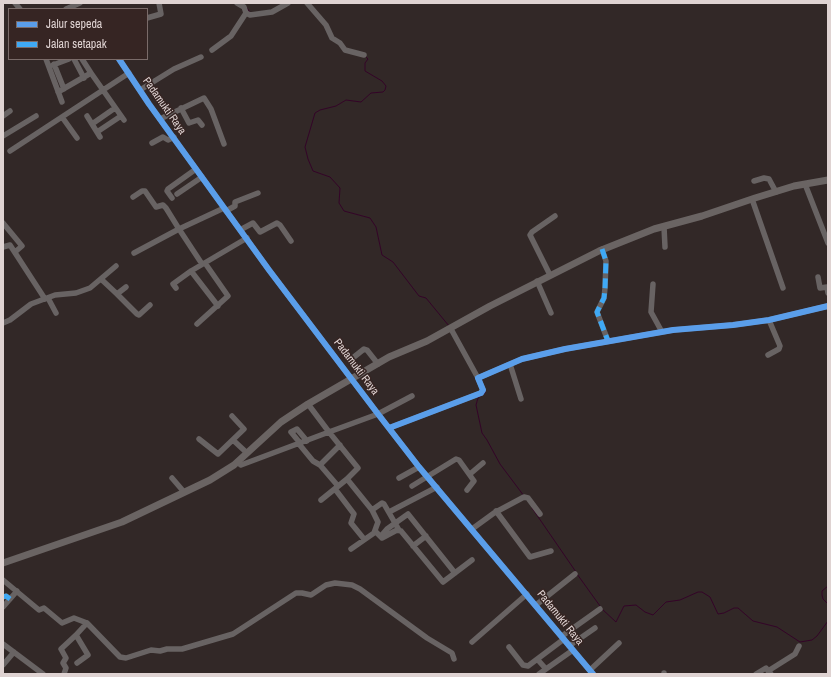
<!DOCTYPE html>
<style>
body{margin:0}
#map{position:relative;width:831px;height:677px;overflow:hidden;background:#322827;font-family:"Archivo Narrow",sans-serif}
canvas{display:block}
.frame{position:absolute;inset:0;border:4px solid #dfd3d2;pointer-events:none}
.legend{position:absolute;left:8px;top:8px;width:140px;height:52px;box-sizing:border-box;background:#362523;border:1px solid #7a6b69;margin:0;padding:5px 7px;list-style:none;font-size:12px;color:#dfd3d2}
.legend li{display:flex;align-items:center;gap:8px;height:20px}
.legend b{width:20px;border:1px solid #7a6b69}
</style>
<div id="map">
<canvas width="831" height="677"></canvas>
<div class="frame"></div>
<ul class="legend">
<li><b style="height:5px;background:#5a9eea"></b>Jalur sepeda</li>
<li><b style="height:5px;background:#3fa9f5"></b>Jalan setapak</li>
</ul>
</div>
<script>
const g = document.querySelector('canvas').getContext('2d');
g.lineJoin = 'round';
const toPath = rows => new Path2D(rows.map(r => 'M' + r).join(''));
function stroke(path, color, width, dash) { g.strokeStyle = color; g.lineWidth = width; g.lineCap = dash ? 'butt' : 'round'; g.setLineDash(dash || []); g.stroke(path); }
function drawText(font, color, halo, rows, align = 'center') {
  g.font = font + ' "Archivo Narrow",sans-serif'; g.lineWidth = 3; g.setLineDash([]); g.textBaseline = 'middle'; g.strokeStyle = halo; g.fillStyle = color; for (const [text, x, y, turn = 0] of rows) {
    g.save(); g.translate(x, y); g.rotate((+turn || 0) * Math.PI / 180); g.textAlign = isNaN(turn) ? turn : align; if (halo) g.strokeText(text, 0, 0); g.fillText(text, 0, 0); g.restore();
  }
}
const stream = toPath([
 [243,3,250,12],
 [365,56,368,59,365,63,365,71,382,81,386,86,385,90,383,92,371,93,361,102,346,100,336,106,320,110,315,113,305,147,308,159,313,171,330,177,340,188,339,203,344,211,370,218,376,227,382,255,393,262,419,296,426,298,449,326],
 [485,391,485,393,478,398,476,405,482,433,487,440,500,464,524,496],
 [532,508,576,572],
 [577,574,600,606],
 [828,586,822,591,822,595,823,599,828,604],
 [602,609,616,622,624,606,636,605,645,612,653,615,666,602,680,600,698,592,702,592,710,597,718,614,724,613,734,608,738,608,753,621,777,627,800,642,812,640,817,636,828,621]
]);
const minor = toPath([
 [15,3,20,9],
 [307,3,326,25,332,38,340,43,345,50,364,55],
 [66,9,80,3],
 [246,13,250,15,272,12,288,3],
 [147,18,161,14,159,3],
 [212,50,231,36,246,13,244,7,237,3],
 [46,59,62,102],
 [74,59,84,78],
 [119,59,149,104,269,270,378,414,419,467,593,674],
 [54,64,64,89],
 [53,65,69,59],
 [91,73,124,120],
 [140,90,174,69,201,57],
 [58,92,91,73,82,59],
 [181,108,189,123,198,120,202,125],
 [3,116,10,111],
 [87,116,100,137],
 [62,117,77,138],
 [160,119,204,98,211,109,224,144],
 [92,124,115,108],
 [97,132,121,116],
 [3,136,36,116],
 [152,143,163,137,168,140,174,137],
 [10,151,129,73],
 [754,181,764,178,769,179,776,192],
 [805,184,828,243],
 [177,194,202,177],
 [133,197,142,191,145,191,156,207,163,205,166,208,179,229,134,253],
 [172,198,167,191,168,189,196,169],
 [752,199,783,288],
 [226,211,235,206,235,202,258,193],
 [3,223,22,246,15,252],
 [664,227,665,247],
 [240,230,253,223,260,232,277,223,280,225,291,241],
 [3,247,10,245,45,299],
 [602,249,606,261,605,288,604,298,597,312,608,341],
 [202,264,179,229,224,208],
 [191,271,218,306],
 [550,275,530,235,532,232,555,216],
 [818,277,820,288,827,287,828,293],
 [101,279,117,294,126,287],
 [537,281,551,313],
 [653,284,651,312,662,332],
 [176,288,173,284,191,271,247,238],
 [117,294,137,314,139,315,150,305],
 [48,298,56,313],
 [3,323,10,320,31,304,55,295,76,293,90,288,116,266],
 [197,324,228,296,205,263],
 [451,329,478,378],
 [768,355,779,349,780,346,769,320],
 [354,357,364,349,367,350,378,364],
 [510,364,521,399],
 [389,428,481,393,483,390,478,378,522,359,565,349,673,330,733,325,769,320,828,306],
 [199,439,218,454,244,429,232,416],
 [233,440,247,453],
 [300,443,291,432,297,429,307,441],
 [299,444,313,461,320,465],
 [237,462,241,465,329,432,308,404],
 [470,474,483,463],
 [172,478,184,492],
 [399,478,419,467],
 [338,486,320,465,340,445],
 [412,486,456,459,459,460,474,481,467,490],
 [335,489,354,514,351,523,364,539],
 [321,500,347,479],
 [496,511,530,557,551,551],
 [389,512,437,487],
 [472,529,494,513,524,497,528,498,540,514],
 [399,530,384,504,382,503,372,510,347,479,358,468,329,432,378,414,412,396],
 [375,531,382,538,397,530,401,531,443,582,472,560],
 [381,536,387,529,408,514,455,573],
 [413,546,426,536],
 [351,549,374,533,378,522,372,510],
 [3,580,39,610,44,608,62,623,74,618,87,623,76,635],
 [3,597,6,596,10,599],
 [536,605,575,574],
 [3,607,17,591],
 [87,623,120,657,126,658,151,650,160,651,167,649,182,649,233,634,296,593,302,593,311,595,326,585,335,583,352,585,360,589,427,638,452,653,454,659],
 [562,636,600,609],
 [472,642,527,594],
 [3,644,43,674],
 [569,646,595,628],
 [509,647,523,665,528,666,564,639],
 [538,660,546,669,573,650],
 [3,665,14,652],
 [590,670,619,643],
 [768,671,795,654,799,646],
 [64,674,66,668,63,663,66,658,61,649,76,635,88,655,77,663],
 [539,674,546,669],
 [664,674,664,673],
 [756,674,766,668,771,674]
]);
const major = toPath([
 [3,563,122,522,210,480,234,465,281,422,308,404,389,357,427,341,490,306,599,251,654,229,702,216,755,198,794,186,828,180]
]);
const quiet = toPath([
 [602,249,606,261,605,288,604,298,597,312,608,341],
 [3,597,6,596,10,599]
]);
const cycleway = toPath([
 [119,59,149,104,269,270,378,414,419,467,593,674],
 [389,428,481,393,483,390,478,378,522,359,565,349,673,330,733,325,769,320,828,306]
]);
const streetNames = [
 ["Padamukti Raya",164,106,55],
 ["Padamukti Raya",356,367,53],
 ["Padamukti Raya",560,618,51]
];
stroke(stream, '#340428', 1);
stroke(minor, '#686363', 5.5);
stroke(major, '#6a6463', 7);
stroke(quiet, '#3fa9f5', 5, [10, 5]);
stroke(cycleway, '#5a9eea', 6);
drawText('11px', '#dfd3d2', '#362523', streetNames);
</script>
